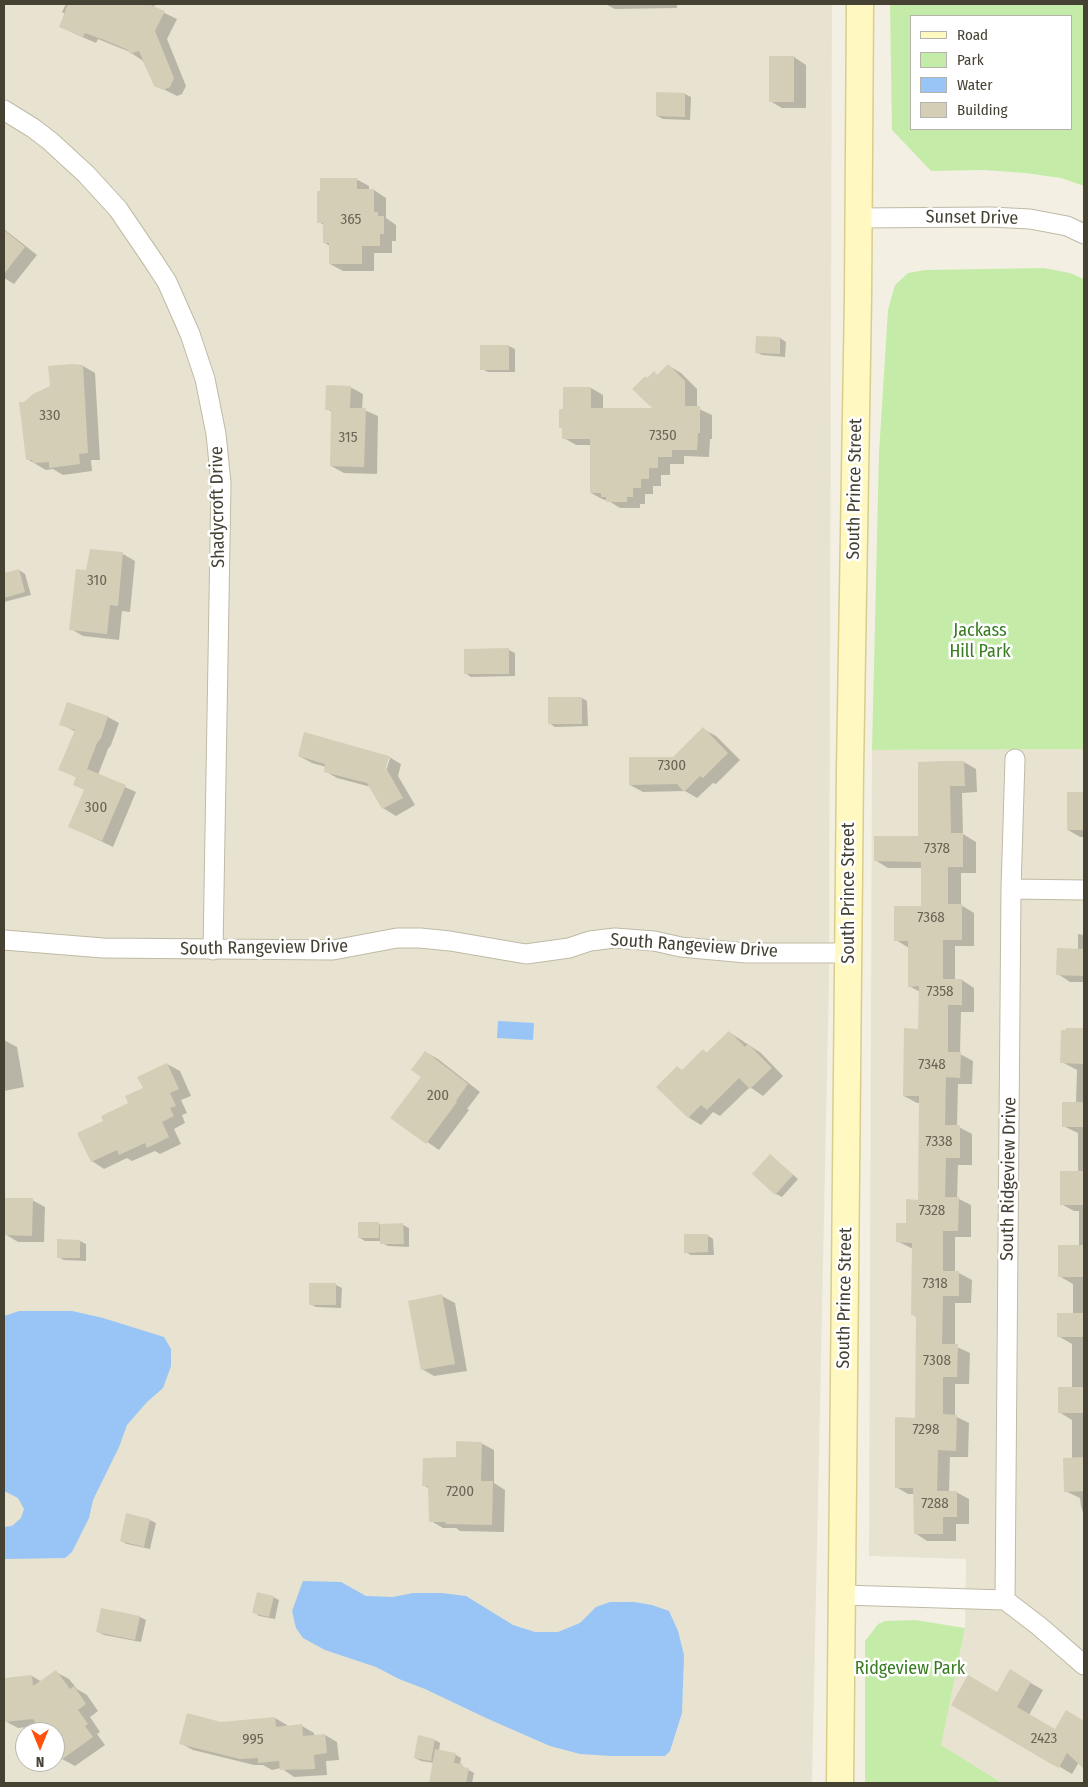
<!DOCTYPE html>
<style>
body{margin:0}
#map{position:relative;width:1088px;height:1787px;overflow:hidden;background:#f3f0e3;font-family:"Fira Sans Condensed",sans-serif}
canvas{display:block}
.frame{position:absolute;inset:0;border:5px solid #454133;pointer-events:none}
.legend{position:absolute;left:910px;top:15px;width:162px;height:115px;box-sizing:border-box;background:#fff;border:1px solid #b5b3ad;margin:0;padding:6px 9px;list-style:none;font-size:15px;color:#454133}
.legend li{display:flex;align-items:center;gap:10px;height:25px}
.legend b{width:25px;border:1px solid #b5b3ad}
.north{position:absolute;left:15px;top:1722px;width:50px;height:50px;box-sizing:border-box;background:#fff;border:1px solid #b5b3ad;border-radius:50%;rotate:180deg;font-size:14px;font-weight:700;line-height:20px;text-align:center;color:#454133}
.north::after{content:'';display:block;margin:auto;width:18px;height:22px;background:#ff520e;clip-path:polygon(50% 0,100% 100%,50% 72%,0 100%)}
</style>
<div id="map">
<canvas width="1088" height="1787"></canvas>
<div class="frame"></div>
<ul class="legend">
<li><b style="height:6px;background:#fff8c1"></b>Road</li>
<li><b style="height:14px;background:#c4eca8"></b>Park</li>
<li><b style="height:14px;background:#99c4f6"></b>Water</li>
<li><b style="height:14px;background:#d5ceb7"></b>Building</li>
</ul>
<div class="north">N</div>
</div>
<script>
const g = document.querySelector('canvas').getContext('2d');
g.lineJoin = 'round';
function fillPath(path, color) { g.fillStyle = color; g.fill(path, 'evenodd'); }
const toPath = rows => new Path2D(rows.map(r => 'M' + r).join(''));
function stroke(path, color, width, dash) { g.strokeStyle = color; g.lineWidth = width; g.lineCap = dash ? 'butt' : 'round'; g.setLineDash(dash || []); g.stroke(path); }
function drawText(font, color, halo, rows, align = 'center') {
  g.font = font + ' "Fira Sans Condensed",sans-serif'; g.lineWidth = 5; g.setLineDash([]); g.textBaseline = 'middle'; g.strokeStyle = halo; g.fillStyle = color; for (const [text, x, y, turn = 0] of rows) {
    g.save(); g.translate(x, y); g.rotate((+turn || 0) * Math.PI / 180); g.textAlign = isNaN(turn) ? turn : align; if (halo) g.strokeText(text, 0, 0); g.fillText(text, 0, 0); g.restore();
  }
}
const residential = toPath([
 [4,4,832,4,829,982,812,1783,4,1783],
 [25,1732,55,1732,55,1762,25,1762],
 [1084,749,1084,1783,1002,1783,940,1745,965,1628,966,1559,869,1556,872,750]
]);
const green = toPath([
 [890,4,1084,4,1084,186,1061,178,1025,173,984,170,931,171,892,130],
 [912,16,1072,16,1072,129,912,129],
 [1044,268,1070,273,1084,279,1084,749,872,750,879,453,888,310,895,285,908,273,925,270],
 [915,1620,965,1628,941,1745,1002,1783,865,1783,865,1641,878,1624,885,1621]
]);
const water = toPath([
 [498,1021,534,1023,533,1040,497,1038],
 [19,1311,72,1311,103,1318,164,1337,171,1349,171,1366,163,1388,147,1402,127,1425,119,1447,93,1500,89,1518,72,1552,65,1558,4,1559,4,1527,12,1526,21,1518,24,1509,18,1498,4,1491,4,1316],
 [303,1581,341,1582,366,1596,393,1597,413,1593,442,1593,466,1596,513,1625,535,1632,558,1632,580,1623,596,1607,610,1602,634,1602,652,1605,669,1611,678,1631,684,1655,682,1713,670,1751,665,1756,611,1756,580,1754,550,1746,486,1718,425,1689,399,1679,376,1667,325,1650,303,1638,296,1628,292,1611]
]);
const shadow = toPath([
 [66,4,155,4,154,8,177,19,167,39,186,86,182,94,177,96,155,85,143,61,130,52,98,39,96,43,73,33,60,26,65,14,62,12],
 [605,4,677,4,677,8,615,9],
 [794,57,806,65,806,108,782,108,770,101],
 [685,94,691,97,690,120,663,119,657,116],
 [356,179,369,186,369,190,374,190,386,198,386,218,396,225,396,241,392,241,392,253,374,253,374,271,343,271,330,264,330,246,325,243,325,226,319,222],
 [4,229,37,255,14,284,4,278],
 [757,337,780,338,786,342,785,357,762,355,756,352],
 [509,346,515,349,515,372,488,372,482,369],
 [83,366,95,373,100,460,91,460,92,471,63,475,53,469,46,470,27,459,24,403],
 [669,366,681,373,697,389,697,408,712,415,712,439,710,439,709,457,684,456,684,464,670,464,670,475,661,475,661,486,653,486,653,494,645,494,645,504,640,504,640,508,620,508,607,500,604,500,591,493,591,445,576,445,564,438,564,411,591,388,603,395,603,409,656,409,648,379,654,373,659,376],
 [350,387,363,394,362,409,378,416,377,474,344,473,331,466,332,412,327,409],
 [123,554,135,561,130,612,122,611,119,640,83,636,71,629,87,571],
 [19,570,25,574,31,595,4,602,4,574],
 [509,650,515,653,515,676,471,677,465,673],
 [582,698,587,701,588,726,555,727,549,723],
 [68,703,108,717,119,723,111,745,108,749,98,775,136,792,113,847,69,826,85,790,77,778,60,769,76,732,61,724],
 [703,729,716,736,740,760,716,784,713,783,697,798,685,791,643,792,630,785,673,758],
 [299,756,389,757,401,764,398,776,415,805,396,816,383,808,371,787,337,778,325,771,326,767,312,763],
 [387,758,390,758,385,775,383,774],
 [964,762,976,769,977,792,962,793,963,834,976,842,976,873,961,873,961,905,974,913,974,946,955,946,955,980,962,980,974,988,974,1012,961,1012,960,1054,973,1061,972,1084,958,1084,957,1126,972,1134,972,1165,958,1165,957,1198,971,1205,971,1237,955,1237,955,1272,959,1273,972,1280,971,1303,955,1303,955,1346,970,1353,969,1384,955,1384,955,1416,969,1423,968,1457,950,1457,949,1492,956,1492,969,1499,969,1524,956,1524,956,1541,927,1541,915,1533,915,1494,908,1494,896,1487,916,1419,917,1317,912,1314,913,1249,897,1241,919,1201,920,1103,917,1103,904,1096,919,1030,920,992,909,986,909,948,896,940,922,908,922,868,888,868,875,860,919,837],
 [1068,793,1084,793,1084,837,1080,837,1068,830],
 [1078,934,1084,935,1084,982,1070,982,1058,974,1078,950],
 [1067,1029,1084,1030,1084,1516,1081,1506,1080,1498,1065,1491,1072,1459,1072,1420,1059,1412,1072,1389,1072,1344,1058,1336,1073,1314,1073,1284,1059,1276,1079,1247,1079,1211,1074,1211,1061,1204,1078,1172,1078,1133,1063,1126,1076,1103,1077,1070,1062,1062],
 [729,1032,761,1053,783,1076,763,1096,750,1087,720,1116,713,1112,701,1125,688,1117,683,1071,703,1051,707,1053],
 [4,1040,17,1047,24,1087,4,1091],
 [425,1052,438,1059,480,1092,467,1109,469,1110,439,1150,392,1118,423,1077],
 [167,1064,180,1071,191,1096,181,1100,187,1113,182,1115,185,1123,174,1129,181,1144,160,1154,155,1151,132,1161,127,1158,104,1169,92,1161,105,1121,130,1104],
 [770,1155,798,1179,782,1197,776,1194],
 [32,1200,45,1207,44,1242,18,1242,5,1234],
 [378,1224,381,1225,403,1225,409,1228,409,1247,388,1246,382,1243,382,1241,365,1241,360,1238],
 [707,1235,713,1239,714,1255,691,1255,685,1252],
 [58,1240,80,1241,86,1244,86,1261,64,1260,58,1257],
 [336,1285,342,1288,341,1308,316,1307,310,1304],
 [442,1296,455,1303,467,1371,434,1376,422,1369],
 [481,1443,494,1450,494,1483,505,1490,504,1532,460,1531,456,1528,443,1528,431,1521,430,1489,423,1485,457,1459],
 [150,1520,156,1523,150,1549,127,1544,121,1541],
 [273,1597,279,1600,275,1619,259,1616,254,1612],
 [140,1617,146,1620,141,1642,104,1635,98,1632],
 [1010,1671,1043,1690,1029,1715,1056,1730,1066,1712,1084,1722,1084,1767,1079,1762,1072,1774,953,1704,998,1693],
 [56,1672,69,1679,77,1689,87,1695,98,1711,90,1717,100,1732,97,1734,105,1745,75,1766,62,1759,55,1748,55,1732,43,1732,39,1726,18,1728,5,1721,4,1679,32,1676,42,1682],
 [275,1718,287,1725,287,1727,302,1726,314,1733,314,1736,325,1735,337,1742,339,1760,326,1761,327,1775,294,1777,281,1768,272,1770,263,1765,254,1765,193,1750,180,1743,221,1724],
 [435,1740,440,1743,439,1751,456,1755,461,1758,460,1765,474,1773,472,1783,430,1783,434,1763,421,1761,415,1758]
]);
const building = toPath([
 [68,4,148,4,165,11,155,31,174,78,170,87,163,90,154,86,139,51,130,54,128,50,107,41,85,33,83,37,59,27],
 [769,56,794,56,794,102,769,102],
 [656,92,685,93,685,117,656,116],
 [320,178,357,178,357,189,374,189,374,212,378,212,378,216,384,216,384,234,380,234,380,246,362,246,362,264,329,264,329,243,323,243,323,223,317,223,317,191,320,191],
 [4,230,25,247,4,274],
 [756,336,780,337,780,354,755,353],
 [480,345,509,345,509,370,480,370],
 [72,364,83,365,88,453,79,454,80,464,49,468,49,462,33,463,32,460,26,460,19,402,24,402,33,394,50,386,48,366],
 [668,364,685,381,685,406,700,406,700,433,698,433,697,450,672,450,672,457,658,457,658,468,649,468,649,479,641,479,641,488,633,488,633,497,627,497,627,502,606,502,606,497,601,497,601,493,590,493,590,439,562,439,562,428,559,428,559,409,563,409,563,387,591,387,591,408,652,408,632,389,645,376,647,378,654,371,657,375],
 [326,385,351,386,350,408,366,408,364,467,330,466,331,410,325,410],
 [90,549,123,552,118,606,110,605,107,634,69,630,76,569,86,570],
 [19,569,25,592,4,598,4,573],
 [509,648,509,674,464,674,464,649],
 [548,697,582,697,582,724,548,724],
 [67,702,108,716,101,738,97,743,87,769,126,785,102,841,68,827,84,790,73,785,76,777,58,770,75,730,59,725],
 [703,727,728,753,703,778,700,776,684,792,677,784,629,785,629,757,673,757],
 [304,732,389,756,386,768,403,798,382,809,367,783,324,772,325,764,298,756],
 [942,761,964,761,965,786,950,786,951,833,963,833,963,867,948,867,948,904,962,904,962,940,943,940,943,979,962,979,962,1005,948,1005,948,1052,961,1052,960,1078,946,1077,945,1125,960,1125,960,1158,946,1158,945,1197,959,1197,958,1231,943,1231,943,1271,959,1271,959,1296,943,1296,942,1344,958,1344,957,1377,943,1377,943,1414,957,1415,956,1451,938,1450,937,1491,957,1491,957,1517,943,1517,943,1534,914,1534,913,1488,895,1488,895,1417,915,1418,916,1315,911,1315,912,1243,896,1242,896,1223,906,1223,906,1199,918,1200,919,1096,903,1096,904,1028,918,1029,919,986,908,987,908,941,894,941,894,906,921,906,921,862,874,861,874,836,918,836,918,762],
 [1067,792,1084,792,1084,830,1067,830],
 [1057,948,1084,949,1084,976,1056,975],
 [1066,1028,1084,1028,1084,1064,1060,1063,1061,1030,1065,1030],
 [729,1031,745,1047,748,1044,772,1068,750,1089,739,1078,707,1110,701,1105,688,1118,656,1087,677,1066,682,1070,703,1049,706,1053],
 [425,1051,468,1084,456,1101,457,1102,426,1144,390,1118,421,1077,411,1070],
 [167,1063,179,1089,170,1093,176,1106,170,1108,174,1116,162,1122,169,1137,147,1148,145,1143,119,1155,117,1150,91,1162,77,1133,103,1121,101,1116,128,1103,125,1096,143,1088,137,1077],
 [1062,1102,1084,1102,1084,1127,1062,1127],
 [770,1154,793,1175,775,1195,752,1174],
 [1060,1171,1084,1171,1084,1205,1060,1205],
 [5,1198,33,1198,32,1236,4,1235],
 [358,1222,379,1222,379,1238,358,1238],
 [403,1223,404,1244,380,1244,380,1224],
 [684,1234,708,1234,708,1252,684,1253],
 [57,1239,80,1240,80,1258,57,1258],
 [1058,1245,1084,1245,1084,1277,1058,1277],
 [309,1283,336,1283,336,1305,309,1305],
 [442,1294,455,1364,421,1370,408,1301],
 [1057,1313,1084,1313,1084,1337,1057,1337],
 [1058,1387,1084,1387,1084,1413,1058,1413],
 [456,1441,482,1442,481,1481,493,1481,492,1525,446,1524,445,1522,429,1522,428,1486,422,1486,423,1458,456,1457],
 [1084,1457,1084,1491,1064,1492,1063,1458],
 [126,1513,150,1519,144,1547,120,1541],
 [257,1592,274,1596,269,1617,252,1613],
 [101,1608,140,1616,135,1640,96,1632],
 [1010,1669,1031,1682,1017,1707,1055,1729,1066,1710,1084,1721,1084,1769,1067,1753,1059,1768,1051,1764,951,1705,968,1675,997,1692],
 [56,1670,70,1689,74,1686,86,1704,78,1710,88,1724,85,1726,93,1737,61,1760,55,1751,55,1732,42,1732,33,1719,4,1722,4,1678,32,1675,33,1686],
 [187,1713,221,1722,275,1717,276,1727,302,1724,303,1736,325,1734,327,1753,314,1755,315,1769,280,1770,279,1761,258,1763,258,1758,240,1759,179,1744],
 [418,1735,435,1739,431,1761,414,1758],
 [435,1749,456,1753,454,1763,463,1764,462,1767,469,1768,466,1783,429,1783]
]);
const street = toPath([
 [4,110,33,128,50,141,86,174,118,209,154,262,167,282,190,334,205,379,216,434,221,483,213,950],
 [858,218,991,217,1030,219,1067,226,1084,234],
 [1011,889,1084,890],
 [4,940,103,948,333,950,397,938,420,938,450,941,526,954,569,948,590,941,615,938,654,941,681,947,746,953,849,953],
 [842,1595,1005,1600,1039,1626,1084,1665],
 [1005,1600,1011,889,1015,759]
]);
const secondary = toPath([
 [840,1783,850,770,858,297,860,4]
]);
const numberNames = [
 ["365",351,220],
 ["330",50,416],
 ["7350",663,436],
 ["315",348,438],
 ["310",97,581],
 ["7300",672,766],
 ["300",96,808],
 ["7378",937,849],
 ["7368",931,918],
 ["7358",940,992],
 ["7348",932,1065],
 ["200",438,1096],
 ["7338",939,1142],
 ["7328",932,1211],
 ["7318",935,1284],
 ["7308",937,1361],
 ["7298",926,1430],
 ["7200",460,1492],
 ["7288",935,1504],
 ["2423",1044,1739],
 ["995",253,1740]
];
const streetNames = [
 ["Sunset Drive",972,218,1],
 ["South Prince Street",855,489,-89],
 ["Shadycroft Drive",218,507,-91],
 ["South Prince Street",849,893,-90],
 ["South Rangeview Drive",694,946,4],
 ["South Rangeview Drive",264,948,-1],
 ["South Ridgeview Drive",1009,1179,-89],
 ["South Prince Street",845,1298,-89]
];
const parkNames = [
 ["Jackass",980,631],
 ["Hill Park",980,652],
 ["Ridgeview Park",910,1669]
];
fillPath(residential, '#e8e3d0');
fillPath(green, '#c4eca8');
fillPath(water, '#99c4f6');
fillPath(shadow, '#0003');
fillPath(building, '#d5ceb7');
stroke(street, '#bfbaa5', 21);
stroke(secondary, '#d7ce8e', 29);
stroke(street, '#fff', 19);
stroke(secondary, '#fff8c1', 26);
drawText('15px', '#696454', null, numberNames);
drawText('18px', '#454133', '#fff', streetNames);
drawText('18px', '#387c21', '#fff', parkNames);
</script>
